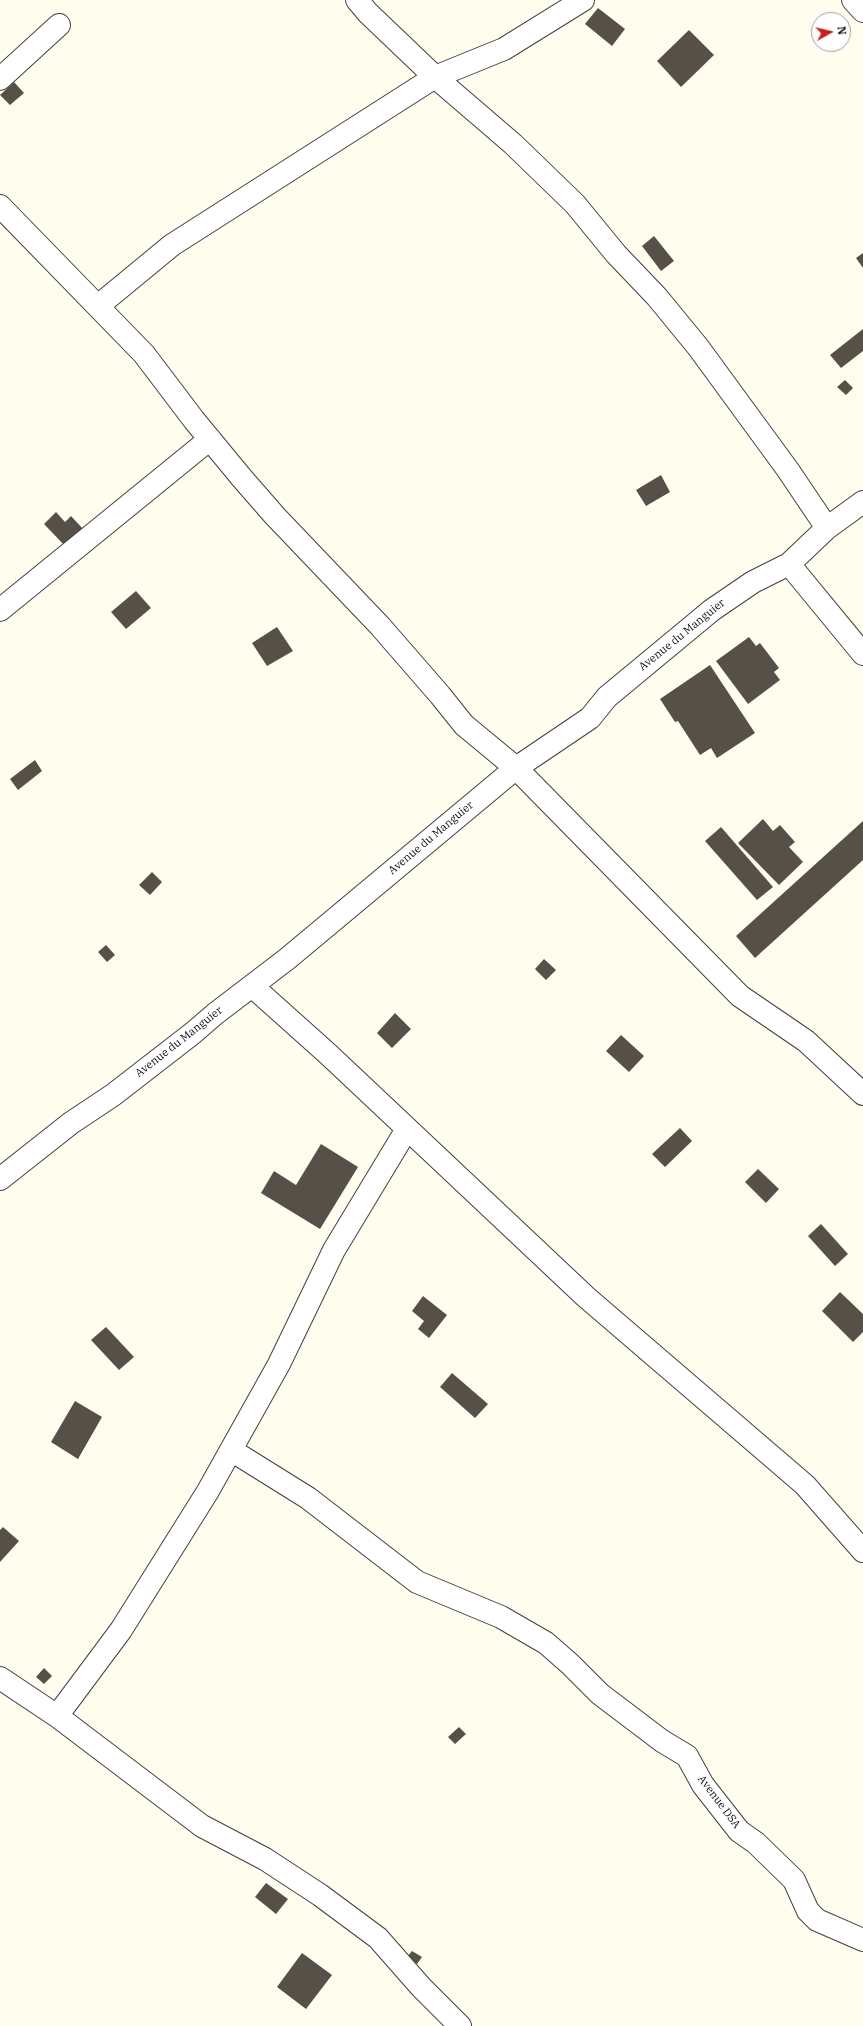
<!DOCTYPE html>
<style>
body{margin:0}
#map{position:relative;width:863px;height:2026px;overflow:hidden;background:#fffdee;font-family:"IBM Plex Serif",serif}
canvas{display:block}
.north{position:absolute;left:811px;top:12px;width:40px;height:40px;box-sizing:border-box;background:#fff;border:1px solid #9f9f9f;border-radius:50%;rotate:82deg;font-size:11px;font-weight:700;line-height:16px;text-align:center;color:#0e0e0e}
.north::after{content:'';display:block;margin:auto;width:14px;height:18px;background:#c9211a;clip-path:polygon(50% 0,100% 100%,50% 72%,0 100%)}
</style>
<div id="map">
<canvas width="863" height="2026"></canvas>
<div class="north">N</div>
</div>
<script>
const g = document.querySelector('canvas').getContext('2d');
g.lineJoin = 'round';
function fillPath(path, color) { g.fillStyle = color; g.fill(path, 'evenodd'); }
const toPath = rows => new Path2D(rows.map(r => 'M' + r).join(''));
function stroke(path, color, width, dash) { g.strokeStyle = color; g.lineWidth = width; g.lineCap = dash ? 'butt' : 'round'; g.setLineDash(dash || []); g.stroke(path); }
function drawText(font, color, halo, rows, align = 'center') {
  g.font = font + ' "IBM Plex Serif",serif'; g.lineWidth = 4; g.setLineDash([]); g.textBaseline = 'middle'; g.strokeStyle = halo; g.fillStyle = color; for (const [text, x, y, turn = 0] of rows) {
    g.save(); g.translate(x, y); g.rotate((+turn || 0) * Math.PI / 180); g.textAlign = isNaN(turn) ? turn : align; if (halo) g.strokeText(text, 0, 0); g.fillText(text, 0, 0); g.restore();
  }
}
const building = toPath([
 [598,8,625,29,612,46,585,24],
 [689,30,714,55,681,87,657,61],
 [14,82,24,93,10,105,0,95],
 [654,236,674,261,661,271,642,246],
 [863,253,863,268,856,258],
 [863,329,863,351,841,368,830,355],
 [845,380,853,388,846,395,837,387],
 [661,475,670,492,646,506,636,490],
 [56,512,65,522,71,516,84,530,66,547,44,524],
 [136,591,151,608,126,629,111,612],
 [277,627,293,651,267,666,252,643],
 [749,637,756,646,760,643,779,668,774,672,780,680,748,704,716,661],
 [710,665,755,733,717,758,711,748,700,755,678,721,675,722,660,699],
 [35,760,42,771,18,790,10,779],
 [763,819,773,831,780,825,795,842,789,847,803,862,779,885,738,843],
 [863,821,863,860,755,958,736,936],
 [721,827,773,887,757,900,705,841],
 [152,872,162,882,150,895,139,885],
 [106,945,115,955,107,962,98,952],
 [544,959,556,970,546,980,535,969],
 [395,1013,411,1029,392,1048,377,1033],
 [621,1035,644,1056,629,1072,606,1051],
 [680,1128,692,1141,665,1167,652,1154],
 [321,1144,358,1167,320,1229,261,1193,274,1171,296,1185],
 [758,1169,779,1189,766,1203,745,1182],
 [821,1224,848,1254,835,1266,808,1236],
 [840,1292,863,1314,863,1332,853,1342,822,1311],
 [423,1296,447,1315,429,1338,418,1329,424,1321,412,1311],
 [106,1327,134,1357,119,1370,91,1340],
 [452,1373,488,1404,475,1418,440,1387],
 [75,1401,102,1417,78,1459,51,1442],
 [3,1527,19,1541,0,1562,0,1530],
 [44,1668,52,1676,44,1684,36,1677],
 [459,1727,466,1734,455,1744,448,1737],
 [266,1883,288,1899,276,1914,255,1897],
 [412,1951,422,1957,417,1964,407,1957],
 [302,1953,332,1975,306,2009,277,1987]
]);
const minor = toPath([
 [357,0,368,13,435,77,513,144,575,204,616,254,657,297,698,347,788,470,827,528],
 [853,0,863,11],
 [0,79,59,25],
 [0,206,144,354,194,420,241,477,275,516,380,626,440,695,464,725,516,768,740,996,806,1041,863,1094],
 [98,306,172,245,435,77,504,49,583,0],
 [789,564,863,654],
 [0,610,210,439],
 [252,986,328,1054,586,1297,805,1485,863,1551],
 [0,1179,71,1123,113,1095,193,1033,215,1014,287,959,516,768,590,718,607,697,712,610,753,582,789,564,827,528,863,502],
 [231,1450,308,1498,417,1582,501,1617,546,1643,570,1664,600,1694,662,1741,687,1756,703,1785,739,1831,756,1843,794,1880,808,1911,817,1920,863,1940],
 [0,1678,57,1716,202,1826,265,1859,320,1895,378,1938,421,1987,460,2026],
 [57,1716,121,1630,208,1491,279,1364,334,1250,407,1129]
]);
const streetNames = [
 ["Avenue du Manguier",682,635,-39],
 ["Avenue du Manguier",431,838,-40],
 ["Avenue du Manguier",179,1042,-38],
 ["Avenue DSA",719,1802,53]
];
fillPath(building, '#575049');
stroke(minor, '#414141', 24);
stroke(minor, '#fff', 22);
drawText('11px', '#0e0e0e', '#fff', streetNames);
</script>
